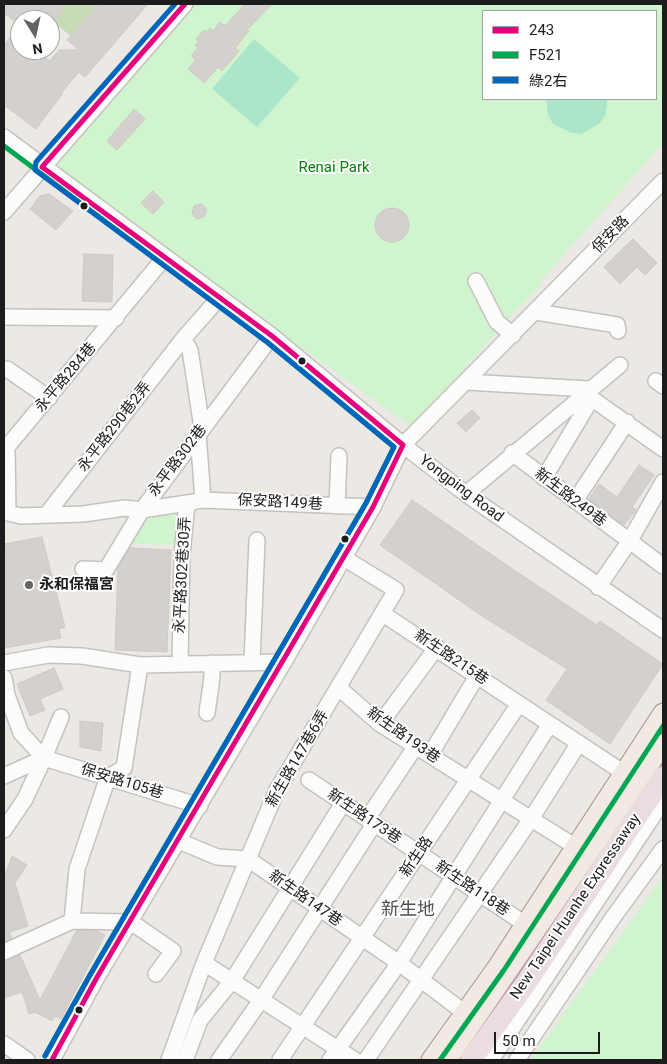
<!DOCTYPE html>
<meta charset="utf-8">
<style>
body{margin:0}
#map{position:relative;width:667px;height:1064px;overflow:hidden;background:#ece8e4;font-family:Roboto,"Noto Sans TC",sans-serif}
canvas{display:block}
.frame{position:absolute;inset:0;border:5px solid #1c1c1c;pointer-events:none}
.legend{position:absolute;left:482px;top:10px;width:175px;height:90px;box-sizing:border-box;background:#fff;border:1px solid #a4a4a4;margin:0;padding:6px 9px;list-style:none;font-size:15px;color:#1c1c1c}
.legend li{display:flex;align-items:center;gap:10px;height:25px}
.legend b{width:25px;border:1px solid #a4a4a4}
.north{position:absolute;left:10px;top:10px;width:50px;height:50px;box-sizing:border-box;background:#fff;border:1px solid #a4a4a4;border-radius:50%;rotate:170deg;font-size:14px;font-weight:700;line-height:20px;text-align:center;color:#1c1c1c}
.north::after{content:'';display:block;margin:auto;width:18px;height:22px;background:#656362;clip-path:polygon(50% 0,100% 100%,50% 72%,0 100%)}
.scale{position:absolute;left:494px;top:1032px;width:106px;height:22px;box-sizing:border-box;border:2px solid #1c1c1c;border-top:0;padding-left:6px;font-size:15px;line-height:18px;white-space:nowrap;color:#1c1c1c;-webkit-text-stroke:4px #fff;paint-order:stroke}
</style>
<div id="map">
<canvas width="667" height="1064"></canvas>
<div class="frame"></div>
<ul class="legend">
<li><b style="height:6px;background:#e5007d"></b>243</li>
<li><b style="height:6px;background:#00a651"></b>F521</li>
<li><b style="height:6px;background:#0065bd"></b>綠2右</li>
</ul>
<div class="north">N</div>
<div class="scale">50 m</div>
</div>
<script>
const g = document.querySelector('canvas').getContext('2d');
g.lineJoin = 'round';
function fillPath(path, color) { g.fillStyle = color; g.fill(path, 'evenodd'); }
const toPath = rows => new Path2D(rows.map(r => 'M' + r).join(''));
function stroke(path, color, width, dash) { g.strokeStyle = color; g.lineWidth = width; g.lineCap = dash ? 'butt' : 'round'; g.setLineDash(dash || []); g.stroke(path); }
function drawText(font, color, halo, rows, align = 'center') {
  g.font = font + ' Roboto,"Noto Sans TC",sans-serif'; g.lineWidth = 4; g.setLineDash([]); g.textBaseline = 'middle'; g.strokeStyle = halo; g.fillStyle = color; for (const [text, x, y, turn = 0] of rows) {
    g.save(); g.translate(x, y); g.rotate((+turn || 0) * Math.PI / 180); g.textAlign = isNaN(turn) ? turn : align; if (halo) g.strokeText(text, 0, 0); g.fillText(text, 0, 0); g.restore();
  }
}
const forest = toPath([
 [67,4,99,4,71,36,53,22]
]);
const park = toPath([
 [196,4,663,4,663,143,539,283,541,285,518,308,412,427,49,166],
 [483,11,656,11,656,99,483,99],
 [152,506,183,507,178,545,127,544],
 [663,877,663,1060,530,1060]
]);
const pitch = toPath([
 [254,39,300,78,257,127,212,89],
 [546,99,607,99,607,106,605,116,599,124,581,134,571,133,553,124,548,115]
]);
const building = toPath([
 [4,4,67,4,54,20,13,20,4,13,4,4],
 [99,4,148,4,85,77,79,72,62,92,63,93,36,129,4,105,4,45,20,25,20,50,37,50,50,61,59,50,79,50,67,40,99,4],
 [245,4,272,4,247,30,249,31,235,48,239,51,222,71,218,67,204,83,188,69,196,60,191,56,198,48,195,45,199,41,196,39,204,30,207,32,210,28,213,31,220,22,225,26,245,4],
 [134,109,145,119,117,150,107,141,134,109],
 [153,191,164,202,153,214,141,203,153,191],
 [49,194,73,211,56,230,30,209,40,196,49,194],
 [202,204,207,210,204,217,197,219,192,213,194,206,202,204],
 '375 225a17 17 0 1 1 34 0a17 17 0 1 1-34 0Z',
 [633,239,657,263,645,275,637,267,620,284,604,267,633,239],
 [84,254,113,255,112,302,82,301,84,254],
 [472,410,480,418,466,432,457,423,472,410],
 [639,465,654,475,632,507,636,510,624,525,589,499,599,484,617,497,639,465],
 [412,500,514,570,597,625,600,621,663,664,610,744,546,700,567,669,482,616,380,545,412,500],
 [42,537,65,627,59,629,61,638,4,648,4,544,42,537],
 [130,548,171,550,167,652,115,650,118,568,130,548],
 [54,668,63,689,40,699,45,710,30,716,17,684,54,668],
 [80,721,103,723,101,751,80,747,80,721],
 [12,856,27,865,15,883,28,926,9,932,12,938,4,942,4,877,12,856],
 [77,930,97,931,105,935,61,1019,55,1016,52,1021,35,1012,29,1014,22,992,4,998,4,961,20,955,40,1000,77,930]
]);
const minor = toPath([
 [4,137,272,336,403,445,466,494,663,630],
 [4,212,185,4],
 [476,281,497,322,513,335],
 [536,312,617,325,618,331],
 [4,317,116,318],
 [183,339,190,350,202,428],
 [7,369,49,398],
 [656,381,663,386],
 [466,382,589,389],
 [584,393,663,449],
 [198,433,203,500],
 [512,453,663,566],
 [544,478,592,398],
 [466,494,620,365],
 [575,501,627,422],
 [187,503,203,500,373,507],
 [337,506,339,456],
 [4,512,21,516,83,514,125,508,142,510,272,336],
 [8,512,7,447,165,257],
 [46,515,183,339,220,297],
 [83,569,106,570,142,510,187,503,182,555,180,663],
 [598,587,629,542,663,482],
 [383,614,624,773],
 [252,662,257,540],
 [4,663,48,655,82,656,140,665,284,662],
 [4,678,7,695,21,733,44,758],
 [339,688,380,724,576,847],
 [207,713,212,677,212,663],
 [380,724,437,647],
 [430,755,477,676],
 [44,758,61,717],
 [4,776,44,758],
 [309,780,525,924],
 [367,819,416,746],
 [4,830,25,799,44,758,200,806],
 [179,841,217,857,248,859],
 [248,859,399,963,465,1013],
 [72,921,77,869,108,777,124,768,140,665],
 [4,952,72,921,131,922,173,951,156,974],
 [204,963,355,1060],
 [4,1044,27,1060],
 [52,1060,96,979,284,662,373,507,403,445,663,181],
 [169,1060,204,963,277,790,396,590,344,558],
 [185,1060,200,1020,232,981,343,803],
 [219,1060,261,1000,374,824],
 [280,1060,519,704],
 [330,1060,399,963,550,724],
 [366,1060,531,819,579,743],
 [491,1060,663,801],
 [517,1060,612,919,663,849]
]);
const major = toPath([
 [431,1060,498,966,663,713],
 [447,1060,663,744]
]);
const highway = toPath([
 [471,1060,526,983,663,777]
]);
const bus1 = toPath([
 [42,167,272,336,403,445],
 [42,167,185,4],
 [52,1060,96,979,373,507,403,445]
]);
const bus2 = toPath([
 [4,146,267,342,394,447,366,503,90,975,45,1056],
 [440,1060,504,970,663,726]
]);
const bus3 = toPath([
 [45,1056,90,975,366,503,394,447,267,342,35,170,36,162,175,4]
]);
const markers = [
 [84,206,4.5,"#1c1c1c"],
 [302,361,4.5,"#1c1c1c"],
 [345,539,4.5,"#1c1c1c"],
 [29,585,5,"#656362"],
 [79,1010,4.5,"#1c1c1c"]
];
const parkNames = [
 ["Renai Park",334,168]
];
const streetNames = [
 ["保安路",611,235,-46],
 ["永平路284巷",66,378,-50],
 ["永平路290巷2弄",115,427,-52],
 ["永平路302巷",178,461,-53],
 ["Yongping Road",461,489,37],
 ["新生路249巷",570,498,37],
 ["保安路149巷",280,503,3],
 ["永平路302巷30弄",183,575,-87],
 ["新生路215巷",451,658,34],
 ["新生路193巷",403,736,35],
 ["新生路147巷6弄",298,759,-60],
 ["保安路105巷",122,782,17],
 ["新生路173巷",364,817,34],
 ["新生路",417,857,-56],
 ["新生路118巷",472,889,34],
 ["新生路147巷",305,899,35],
 ["New Taipei Huanhe Expressaway",576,907,-56]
];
const poiNames = [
 ["永和保福宮",39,585]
];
const quarterNames = [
 ["新生地",408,910]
];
fillPath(forest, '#c7dbb7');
fillPath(park, '#d0f4cd');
fillPath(pitch, '#ace6ca');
fillPath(building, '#d4d0cd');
stroke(building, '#cfc9c5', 1);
stroke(minor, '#c4c2c0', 18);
stroke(major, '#a19481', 21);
stroke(highway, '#c39aa8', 24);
stroke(minor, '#fcfcfb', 15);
stroke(major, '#f0eae3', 19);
stroke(highway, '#eadddf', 21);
stroke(bus1, '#e5007d', 5);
stroke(bus2, '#00a651', 5);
stroke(bus3, '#0065bd', 5);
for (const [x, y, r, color] of markers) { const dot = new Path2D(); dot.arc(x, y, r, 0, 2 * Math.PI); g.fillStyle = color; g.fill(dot); stroke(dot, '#fff', 2); }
drawText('15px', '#038107', '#fff', parkNames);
drawText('15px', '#1c1c1c', '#fff', streetNames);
drawText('bold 15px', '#1c1c1c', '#fff', poiNames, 'left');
drawText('18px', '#4f4f4f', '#fff', quarterNames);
</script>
